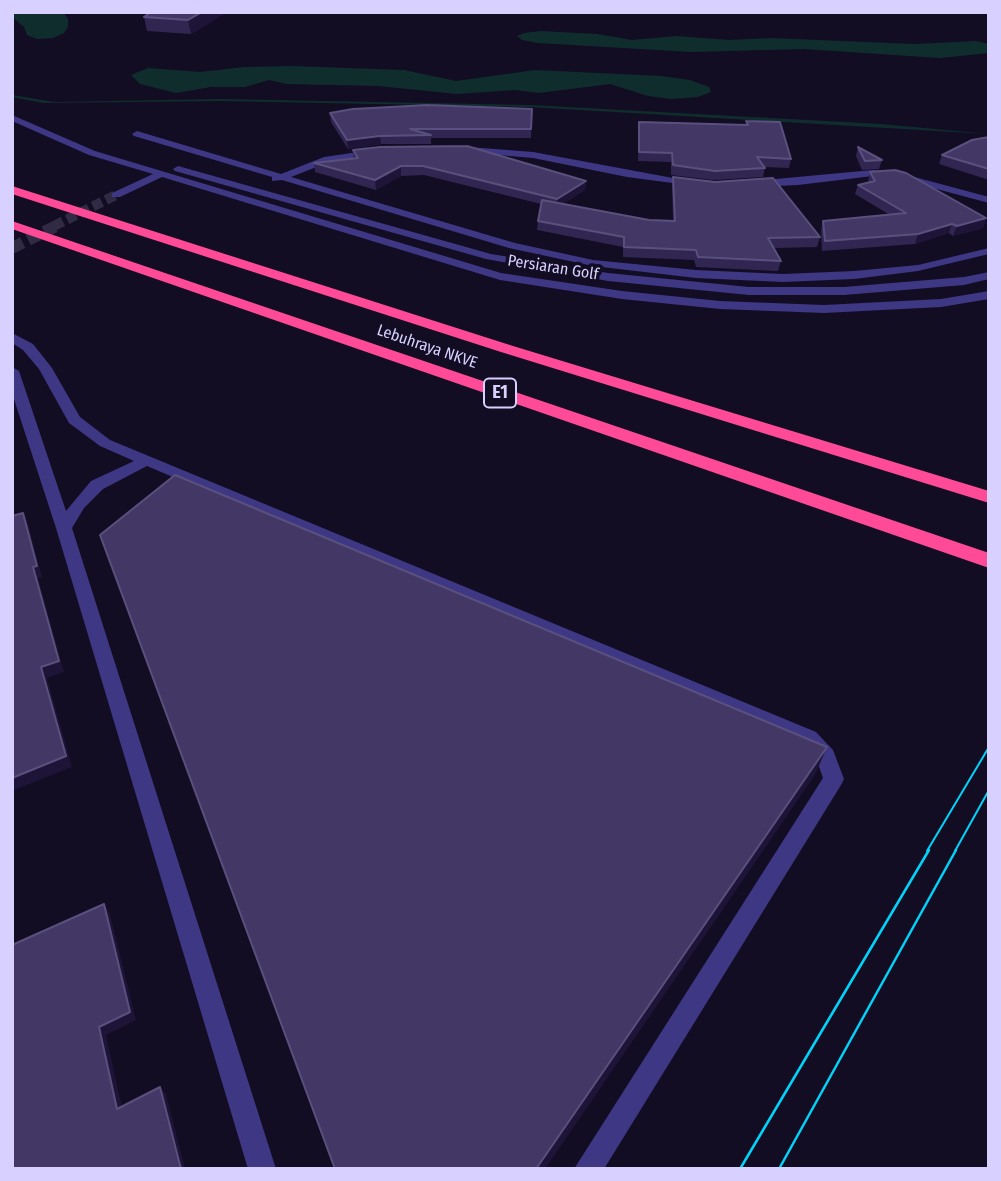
<!DOCTYPE html>
<style>
body{margin:0}
#map{position:relative;width:1001px;height:1181px;overflow:hidden;background:#120d23;font-family:"Fira Sans Condensed",sans-serif}
canvas{display:block}
.frame{position:absolute;inset:0;border:14px solid #d8d0ff;pointer-events:none}
</style>
<div id="map">
<canvas width="1001" height="1181"></canvas>
<div class="frame"></div>
</div>
<script>
const g = document.querySelector('canvas').getContext('2d');
g.lineJoin = 'round';
function fillPath(path, color) { g.fillStyle = color; g.fill(path, 'evenodd'); }
const toPath = rows => new Path2D(rows.map(r => 'M' + r).join(''));
function stroke(path, color, width, dash) { g.strokeStyle = color; g.lineWidth = width; g.lineCap = dash ? 'butt' : 'round'; g.setLineDash(dash || []); g.stroke(path); }
function drawText(font, color, halo, rows, align = 'center') {
  g.font = font + ' "Fira Sans Condensed",sans-serif'; g.lineWidth = 7; g.setLineDash([]); g.textBaseline = 'middle'; g.strokeStyle = halo; g.fillStyle = color; for (const [text, x, y, turn = 0] of rows) {
    g.save(); g.translate(x, y); g.rotate((+turn || 0) * Math.PI / 180); g.textAlign = isNaN(turn) ? turn : align; if (halo) g.strokeText(text, 0, 0); g.fillText(text, 0, 0); g.restore();
  }
}
const green = toPath([
 [12,12,63,12,68,19,68,27,64,33,53,38,37,39,27,35,24,27,12,17],
 [541,31,597,34,632,40,677,36,729,40,771,38,914,44,976,41,989,44,989,53,940,58,804,49,691,52,538,43,522,40,517,36,524,33],
 [293,66,404,70,456,81,535,70,661,76,690,80,709,87,711,92,698,97,671,99,648,96,610,84,539,93,515,90,457,94,378,86,287,84,269,80,245,87,211,87,176,93,140,84,131,75,148,68,200,72,244,67],
 [12,95,54,102,221,99,531,105,881,124,989,134,529,107,220,101,43,103,12,97]
]);
const minorTunnelFar1 = toPath([
 [54,226,116,195]
]);
const minorTunnel = toPath([
 [12,248,58,225]
]);
const minor = toPath([
 [12,115,95,151,501,273,622,291,720,301,824,305,941,299,989,291,989,299,941,307,824,313,720,309,622,299,500,280,162,177,120,197,112,197,112,193,153,174,89,155,12,121,12,115],
 [137,131,281,174,324,157,379,149,379,153,329,162,291,177,515,243,593,260,696,270,783,274,854,271,918,265,989,248,989,254,918,271,854,279,783,282,696,278,593,266,509,248,282,180,272,181,272,177,134,136,132,134,137,131],
 [456,146,533,152,700,183,695,186,627,177,533,158,453,151,451,149,456,146],
 [178,166,491,254,608,273,749,287,844,287,964,277,989,272,989,279,964,285,844,295,749,295,608,281,486,259,175,171,173,169,178,166],
 [873,170,892,171,989,197,989,203,892,177,873,176,798,185,754,187,749,184,754,181,873,170],
 [12,333,33,344,52,368,80,417,110,440,816,732,833,750,844,779,841,785,604,1169,574,1169,823,778,817,761,802,744,147,466,103,489,84,508,72,528,276,1169,248,1169,56,528,12,393,12,367,19,371,66,511,91,481,134,461,100,446,69,423,39,369,23,350,12,343,12,333]
]);
const highway = toPath([
 [12,186,513,346,989,491,989,503,501,352,12,194,12,186],
 [12,221,989,553,989,568,12,229,12,221]
]);
const tramFar1 = toPath([
 [927,851,989,747],
 [955,851,989,790]
]);
const tram = toPath([
 [740,1169,929,850],
 [779,1169,956,850]
]);
const wall = toPath([
 [151,12,227,12,191,34,147,31,144,17],
 [532,109,531,138,431,138,431,144,381,144,348,149,331,122,330,113],
 [746,121,791,159,789,168,764,167,765,168,763,177,713,180,671,175,671,162,638,161,639,122,746,125],
 [989,137,989,180,939,164,942,155],
 [858,147,882,160,879,169,862,170,856,156],
 [353,150,586,181,585,190,563,204,649,220,673,221,672,186,673,177,820,237,817,247,774,248,781,261,778,271,696,267,694,260,623,257,623,247,537,230,538,221,541,204,424,175,401,176,376,190,315,172,314,163,354,159],
 [870,172,986,218,983,228,953,236,949,233,915,244,822,251,821,230,823,221,890,215,855,194,858,185,868,182]
]);
const shadedWall = toPath([
 [202,12,227,12,191,34,188,20],
 [380,136,381,144,348,149,347,140],
 [401,166,401,176,376,190,375,180],
 [586,181,585,190,557,208,557,199],
 [986,218,983,228,953,236,957,226],
 [952,224,949,233,915,244,918,234],
 [23,513,28,524,42,577,38,578,64,672,47,678,72,767,12,791,12,778,41,667],
 [827,747,815,775,545,1169,536,1169],
 [104,904,110,914,136,1020,106,1035,124,1116,117,1109,99,1027],
 [160,1087,166,1094,185,1169,181,1169]
]);
const building = toPath([
 [151,12,202,12,188,20,144,17,151,12],
 [428,105,532,109,531,129,410,129,431,135,380,136,347,140,330,113,353,109,428,105],
 [746,121,780,122,791,159,757,157,765,168,715,171,673,165,672,153,639,152,639,122,748,125,746,121],
 [989,137,989,169,942,155,972,140,989,137],
 [467,146,586,181,557,199,423,166,401,166,375,180,314,163,358,158,353,150,380,147,467,146],
 [858,147,882,160,865,161,858,147],
 [895,170,906,173,986,218,957,226,952,224,918,234,825,241,823,221,906,213,858,185,875,181,870,172,895,170],
 [673,177,715,182,773,178,820,237,768,238,781,261,698,257,696,250,624,247,624,237,538,221,542,200,649,220,675,221,673,177],
 [175,475,827,747,536,1169,335,1169,100,535,175,475],
 [23,513,37,566,33,567,59,661,41,667,66,756,12,778,12,516,23,513],
 [104,904,130,1012,99,1027,117,1109,160,1087,181,1169,12,1169,12,945,104,904]
]);
const farStreetnames = [
 ["Persiaran Golf",553,268,9],
 ["Lebuhraya NKVE",427,347,19]
];
const shields = [
 [500,393,32]
];
const shieldNames = [
 ["E1",500,393]
];
fillPath(green, '#102d2e');
stroke(minorTunnelFar1, '#302a44', 10, [10, 4.5]);
stroke(minorTunnel, '#302a44', 12, [12, 6]);
fillPath(minor, '#3e3784');
fillPath(highway, '#ff4b97');
stroke(tramFar1, '#00d4fb', 2);
stroke(tram, '#00d4fb', 2.5);
fillPath(wall, '#312652');
fillPath(shadedWall, '#1d1437');
fillPath(building, '#433865');
stroke(building, '#5a507d', 2);
drawText('16px', '#d8d0ff', '#120d23', farStreetnames);
for (const [x, y, w] of shields) { const box = new Path2D(); box.roundRect(x - w / 2, y - 14.5, w, 29, 5); g.fillStyle = '#120d23'; g.fill(box); stroke(box, '#d8d0ff', 2); }
drawText('bold 18px', '#d8d0ff', null, shieldNames);
</script>
